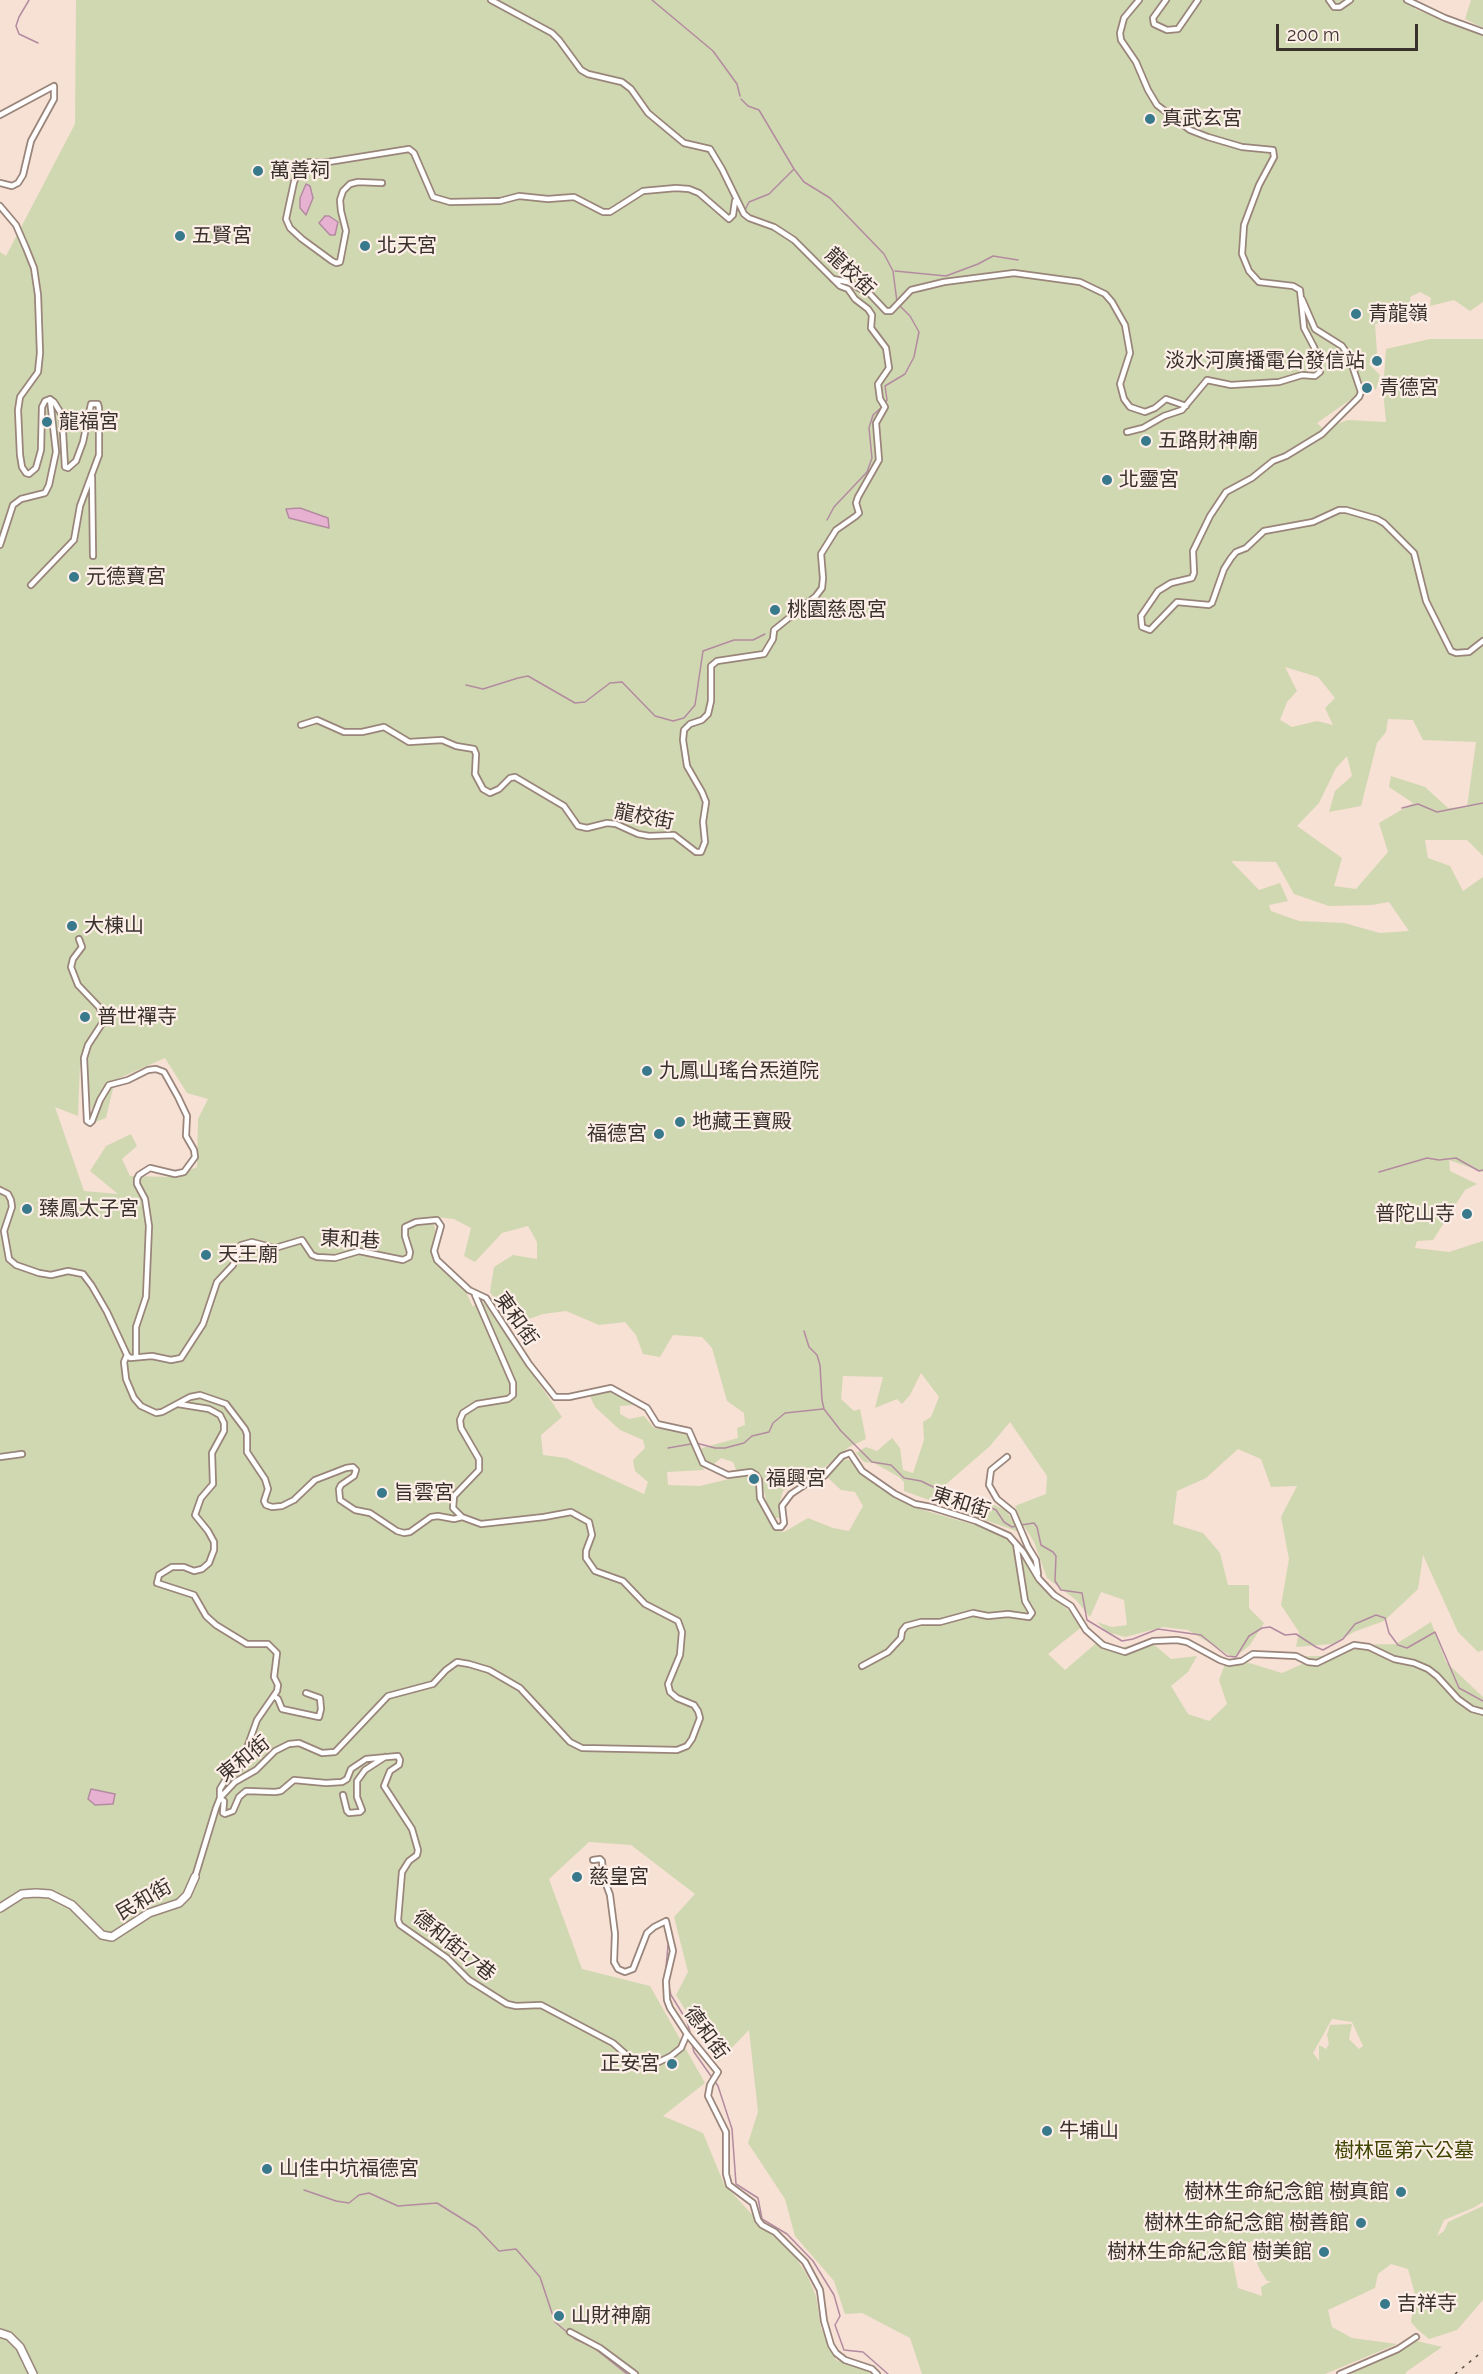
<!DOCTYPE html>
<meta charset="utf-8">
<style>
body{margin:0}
#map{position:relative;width:1483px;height:2374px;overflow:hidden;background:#f7e0d4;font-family:Raleway,sans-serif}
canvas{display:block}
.scale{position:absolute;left:1276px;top:24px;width:142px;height:27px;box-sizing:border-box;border:3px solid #39312c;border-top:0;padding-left:8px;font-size:18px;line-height:21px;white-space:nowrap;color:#39312c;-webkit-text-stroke:4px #fdefe8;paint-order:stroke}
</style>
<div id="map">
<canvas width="1483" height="2374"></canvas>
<div class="scale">200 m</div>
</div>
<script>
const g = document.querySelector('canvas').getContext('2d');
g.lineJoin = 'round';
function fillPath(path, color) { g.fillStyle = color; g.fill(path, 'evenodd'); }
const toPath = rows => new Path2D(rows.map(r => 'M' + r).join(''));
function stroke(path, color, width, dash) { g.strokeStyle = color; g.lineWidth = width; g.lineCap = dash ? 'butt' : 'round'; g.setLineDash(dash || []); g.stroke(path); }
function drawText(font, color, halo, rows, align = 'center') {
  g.font = font + ' Raleway,"Noto Sans TC",sans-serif'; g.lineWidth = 4.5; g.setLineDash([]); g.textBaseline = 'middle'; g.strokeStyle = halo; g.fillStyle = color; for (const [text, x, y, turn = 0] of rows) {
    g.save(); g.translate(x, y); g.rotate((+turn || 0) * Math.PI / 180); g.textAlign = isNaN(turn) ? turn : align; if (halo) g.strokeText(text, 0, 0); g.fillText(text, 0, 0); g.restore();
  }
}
const green = toPath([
 [76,0,1415,0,1415,9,1483,36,1483,302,1470,311,1454,300,1430,306,1431,298,1420,292,1410,297,1412,316,1397,321,1375,324,1377,353,1369,364,1380,375,1376,390,1367,382,1357,395,1317,423,1323,429,1348,420,1386,422,1383,391,1386,349,1430,339,1483,339,1483,856,1467,840,1425,840,1428,858,1450,866,1463,891,1483,877,1483,1172,1449,1160,1450,1171,1477,1184,1465,1190,1433,1240,1417,1241,1415,1248,1449,1252,1483,1241,1483,1650,1478,1652,1458,1632,1423,1555,1418,1589,1384,1621,1356,1631,1332,1644,1296,1647,1299,1632,1281,1605,1289,1559,1281,1517,1297,1486,1271,1487,1261,1459,1238,1449,1206,1478,1177,1491,1173,1524,1203,1533,1220,1553,1228,1585,1249,1585,1249,1608,1264,1623,1250,1645,1234,1658,1188,1630,1163,1627,1125,1637,1107,1632,1097,1622,1112,1627,1127,1625,1124,1600,1101,1592,1090,1617,1076,1600,1047,1578,1034,1542,1022,1523,1015,1506,1046,1494,1047,1476,1010,1422,990,1446,944,1486,968,1499,984,1501,1006,1510,1019,1532,904,1491,904,1482,899,1477,874,1463,864,1462,856,1453,866,1447,877,1451,892,1438,900,1448,903,1470,913,1473,924,1440,923,1422,931,1417,939,1397,921,1373,910,1395,902,1404,897,1399,875,1408,883,1377,843,1376,841,1399,854,1411,860,1409,866,1439,849,1447,825,1467,783,1491,778,1509,781,1518,775,1518,767,1503,759,1472,750,1469,737,1472,733,1462,721,1458,714,1464,715,1468,709,1469,700,1456,702,1448,738,1438,737,1428,745,1425,744,1413,727,1401,712,1348,702,1337,673,1335,660,1357,643,1354,636,1335,625,1322,599,1325,566,1311,543,1314,518,1323,510,1323,490,1292,494,1267,513,1255,537,1259,537,1242,528,1226,502,1233,475,1262,464,1256,471,1228,454,1219,437,1217,434,1224,437,1238,436,1265,465,1290,473,1307,480,1297,562,1417,541,1435,543,1455,566,1458,644,1494,648,1482,635,1471,633,1460,645,1448,643,1440,620,1430,595,1407,589,1394,613,1391,632,1400,634,1405,620,1406,620,1414,629,1419,644,1416,654,1428,685,1431,704,1470,667,1472,668,1485,700,1486,733,1478,752,1476,758,1485,758,1502,774,1530,784,1532,808,1518,833,1528,849,1531,863,1506,855,1492,841,1490,827,1477,844,1459,853,1461,867,1477,913,1507,1005,1534,1021,1555,1030,1564,1052,1595,1084,1625,1048,1654,1065,1670,1101,1639,1118,1648,1151,1642,1171,1659,1197,1656,1188,1672,1171,1686,1188,1714,1209,1721,1227,1704,1219,1680,1225,1664,1246,1662,1282,1673,1305,1663,1301,1659,1274,1657,1323,1656,1352,1645,1396,1644,1431,1622,1446,1662,1483,1697,1483,2202,1473,2208,1444,2220,1437,2236,1444,2231,1448,2222,1483,2206,1483,2300,1457,2330,1429,2339,1417,2329,1411,2322,1415,2294,1408,2269,1391,2264,1378,2274,1375,2288,1328,2310,1332,2327,1352,2338,1397,2344,1325,2374,922,2374,910,2338,862,2313,845,2314,834,2281,795,2236,785,2199,748,2143,758,2112,749,2030,718,2062,676,1995,688,1972,674,1917,695,1894,631,1845,589,1842,549,1879,582,1969,650,1986,705,2083,663,2116,703,2133,724,2184,767,2231,791,2250,807,2275,816,2296,821,2328,836,2360,866,2370,871,2374,0,2374,0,252,6,256,75,124],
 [1285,667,1318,677,1335,698,1325,708,1333,725,1317,721,1292,727,1280,720,1287,702,1297,691],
 [1388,719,1413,720,1423,740,1476,742,1467,807,1448,808,1425,787,1391,776,1389,787,1413,803,1379,823,1388,852,1356,889,1334,886,1342,858,1297,826,1319,803,1336,768,1347,756,1352,776,1335,791,1329,812,1361,806,1377,743,1386,732],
 [1231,861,1276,862,1294,894,1329,906,1372,905,1389,902,1409,931,1380,933,1344,923,1299,921,1271,911,1269,905,1288,901,1280,883,1259,890],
 [165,1058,187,1093,208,1099,198,1119,197,1167,173,1177,130,1176,122,1159,137,1146,131,1134,106,1146,90,1171,118,1194,84,1191,55,1107,78,1116,80,1064,95,1122,106,1118,115,1080],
 [1332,2019,1352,2022,1363,2046,1359,2049,1349,2039,1352,2024,1330,2025,1327,2035,1329,2044,1326,2049,1319,2045,1319,2061,1313,2053],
 [1264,2236,1250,2247,1260,2270,1267,2281,1271,2281,1261,2287,1262,2296,1238,2288,1230,2247,1258,2240],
 [1471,0,1483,0,1483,28,1465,19],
 [1417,2341,1442,2347,1406,2372,1406,2374,1350,2374]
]);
const water = toPath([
 [306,184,310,186,313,198,306,215,300,208,300,198,306,184],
 [325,216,329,216,338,222,335,235,330,235,319,223,325,216],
 [300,508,328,518,329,528,289,518,286,509,300,508],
 [91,1789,115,1794,113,1804,95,1805,88,1799,91,1789]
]);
const stream = toPath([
 [29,0,19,17,16,26,19,34,38,43],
 [652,0,713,51,737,84,740,96],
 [741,99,748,106,759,110,794,169,804,182,830,198,884,254,893,271,897,302],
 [745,210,749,202,769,194,794,169],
 [895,271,946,276,978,264,993,256,1018,260],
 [885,403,887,400,885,386,905,374,914,357,919,332,910,316,900,306],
 [827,520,834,507,867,472,872,458,869,428,873,415,882,407],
 [466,685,483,689,518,678,528,676,575,703,585,702,610,683,622,682,655,716,673,721,684,718,695,705,703,651,734,640,753,640,765,634],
 [1402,808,1418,804,1437,812,1483,803],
 [1379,1172,1427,1158,1439,1160,1456,1158,1479,1171,1483,1170],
 [804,1331,809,1347,817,1355,820,1365,822,1400,824,1409,841,1431,872,1462,891,1465,904,1478,921,1481,964,1502,983,1504,996,1510,1004,1522,1012,1527,1016,1526],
 [696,1443,715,1448,725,1448,744,1443,752,1436,769,1432,773,1423,785,1413,823,1409],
 [668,1448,691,1444],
 [1021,1525,1034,1523,1037,1527,1041,1545,1053,1552,1056,1556,1055,1581,1061,1590,1082,1593,1087,1620,1122,1641,1133,1639,1158,1629,1201,1635,1227,1656,1236,1657,1249,1636,1262,1628,1270,1627,1285,1635,1296,1634,1316,1647,1323,1650,1343,1639,1355,1624,1376,1615,1385,1618,1389,1633,1398,1645,1407,1648,1435,1632,1459,1688,1483,1701],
 [666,1968,668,1945],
 [668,1984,671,1995,687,2021,691,2036],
 [692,2044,694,2052,718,2086,732,2129,736,2184,758,2198,762,2219,787,2234,813,2261,834,2295,840,2316,835,2325,844,2350,863,2352,888,2374],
 [304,2190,336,2201,349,2203,359,2195,369,2193,398,2206,437,2203,477,2228,499,2251,516,2249,540,2277,555,2322,575,2339,593,2347,627,2374]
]);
const street = toPath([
 [1166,0,1153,18,1154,24,1167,30,1178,29,1198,0],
 [1329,0,1334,7,1340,7,1350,0],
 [1407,0,1445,18,1483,32],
 [0,115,54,86,54,99,31,141,23,175,18,183,12,186,0,183],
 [382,183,358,182,350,184,343,191,340,200,341,211,346,231,340,262,336,263,332,261,302,239,290,228,286,219,294,182,300,168,309,162,322,163,409,149,414,153,433,197,450,202,500,201,519,196,548,199,574,197,603,212,610,212,643,191,676,188,689,189,699,193,729,219,733,215,735,201],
 [0,206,16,225,26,248,34,268,38,295,40,353,38,372,20,397,18,410,20,455,22,467,26,473,29,474,36,468,41,450,42,407,45,401,50,399,54,402,62,415,65,467,68,468,76,461,83,442,91,404,98,404,99,408,99,455,80,506,74,540,31,585],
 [833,279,848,282,870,294,886,311,891,311,911,290,944,282,1014,273,1080,282,1105,294,1112,302,1125,325,1130,353,1120,384,1124,399,1130,407,1145,412,1155,408,1166,399,1186,406],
 [1302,299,1315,329,1342,346,1349,356,1361,392,1359,397,1322,434,1286,456,1273,461,1252,478,1226,492,1210,516,1193,551,1194,573,1192,578,1171,583,1158,591,1141,616,1142,627,1150,630,1177,602,1209,605,1212,603,1224,569,1231,558,1236,552,1246,548,1264,531,1313,522,1339,510,1346,510,1377,519,1384,523,1414,553,1426,601,1451,651,1456,653,1469,652,1483,641],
 [1127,432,1143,428,1164,416,1182,410,1207,380,1231,385,1279,382,1302,375,1315,376,1320,372,1314,347,1304,328,1300,290,1293,286,1259,282,1249,271,1242,254,1244,225,1259,185,1274,157,1273,150,1242,147,1208,137,1190,130,1157,105,1148,90,1136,62,1121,40,1120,33,1124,18,1139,0],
 [92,477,93,556],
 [0,545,13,505,21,499,45,493,49,485,56,452,50,399],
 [301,725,317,720,344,732,362,732,384,727,409,742,442,740,456,746,474,749,476,754,475,774,483,789,490,793,499,789,510,778,515,777,564,806,578,826,587,828,607,823,616,824,638,834,649,836,674,835,696,852,701,852,705,842,703,822,706,802,702,792,687,766,683,740,684,730,690,724,702,720,708,714,711,701,711,666,717,661,764,654,773,639,774,630,816,596,822,588,823,578,821,554,836,530,856,516,859,513,856,503,858,497,879,460,876,423,885,407,880,399,878,384,889,368,886,348,871,328,872,315,868,309,855,299,848,289,840,286,794,240,774,227,749,218,744,214,722,169,710,149,684,143,648,113,631,89,622,82,588,74,581,70,559,40,552,33,491,0],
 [79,939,82,947,73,959,71,967,78,985,99,1007,104,1016,103,1022,88,1045,84,1058,87,1121,90,1123,92,1121,100,1100,109,1085,128,1080,148,1070,156,1069,164,1072,178,1097,187,1116,186,1136,194,1150,195,1157,184,1172,175,1174,150,1168,139,1175,137,1179,137,1184,145,1199,149,1226,146,1297,136,1327,136,1357],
 [0,1190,8,1194,11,1200,12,1207,4,1231,9,1259,16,1265,39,1273,51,1275,68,1271,83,1274,92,1286,107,1312,127,1355],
 [127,1355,130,1358,152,1356,171,1360,181,1358,203,1324,217,1282,233,1265,241,1245,252,1242,275,1248,302,1240,312,1255,317,1257,335,1258,359,1251,403,1260,409,1257,410,1252,405,1236,405,1227,416,1222,437,1220,441,1226,434,1251,437,1260,469,1290,486,1298,529,1364,555,1397,569,1397,611,1388,647,1408,657,1424,689,1431,703,1463,728,1475,751,1472,756,1475,759,1480,760,1498,776,1527,781,1527,784,1523,782,1506,791,1494,809,1482,824,1476,842,1456,850,1453,862,1471,895,1494,915,1504,931,1507,976,1521,1009,1536,1023,1552,1039,1579,1054,1595,1071,1606,1086,1630,1103,1645,1125,1652,1153,1641,1177,1640,1187,1642,1220,1660,1229,1663,1242,1661,1253,1654,1296,1656,1308,1662,1317,1663,1354,1645,1369,1647,1394,1659,1414,1663,1428,1669,1437,1676,1458,1699,1472,1709,1483,1712],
 [127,1355,124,1362,126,1379,134,1398,141,1406,156,1413,162,1412,190,1397,200,1395,226,1404,245,1429,247,1434,247,1452,265,1479,268,1489,264,1501,266,1505,272,1507,282,1506,294,1500,315,1480,346,1468,353,1467,356,1470,354,1476,341,1485,339,1489,340,1500,355,1510,370,1513,397,1531,404,1533,410,1532,431,1517,438,1516,454,1519,462,1517],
 [178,1404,209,1409,220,1415,224,1423,224,1431,212,1453,213,1484,201,1498,195,1515,208,1531,214,1542,214,1550,209,1563,202,1569,194,1571,184,1567,172,1567,159,1575,157,1583,194,1595,206,1616,216,1625,247,1644,268,1644,277,1653,274,1677,278,1685,277,1691,257,1720,240,1767,226,1779,220,1789,220,1798,224,1801,223,1813,225,1814,233,1811,239,1797,246,1791,275,1792,281,1791,294,1780,326,1783,342,1782,347,1779,351,1769,366,1759,398,1756,400,1760,399,1765,390,1771,384,1786,412,1829,418,1850,417,1855,409,1861,402,1872,398,1920,400,1925,447,1958,469,1980,507,2004,516,2006,541,2005,613,2043,631,2059,640,2063,659,2062,671,2056,681,2048,687,2034],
 [0,1457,22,1454],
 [1007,1457,991,1470,989,1485,997,1499,1013,1512,1028,1547,1036,1560,1038,1574],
 [862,1666,888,1652,901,1638,902,1631,906,1626,921,1622,940,1622,973,1613,988,1616,1008,1614,1029,1617,1032,1613,1025,1601,1016,1544],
 [274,1696,278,1699,282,1709,319,1717,321,1709,320,1698,306,1693],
 [343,1795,347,1811,349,1813,360,1812,362,1810,357,1797,357,1781,365,1770,385,1757],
 [593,1860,600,1859,602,1861,603,1876,610,1895,615,1934,614,1962,618,1969,625,1972,633,1969,647,1933,654,1927,666,1921,673,1951,666,1981,667,2000,670,2008,687,2034,718,2072,710,2085,708,2096,726,2132,726,2174,729,2185,753,2203,758,2220,762,2225,775,2232,805,2262,820,2290,824,2321,831,2345,836,2353,845,2360,872,2369,877,2374],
 [195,1877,216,1808,220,1798,235,1782,256,1770,275,1751,289,1744,299,1743,322,1753,335,1752,388,1696,433,1684,446,1670,457,1662,469,1664,489,1670,520,1688,570,1742,582,1748,677,1750,687,1746,692,1739,700,1718,698,1711,694,1705,677,1698,670,1692,668,1684,680,1655,682,1632,678,1621,645,1604,623,1581,595,1571,586,1558,586,1551,592,1535,589,1522,571,1512,544,1517,481,1524,462,1517,453,1508,454,1496,479,1470,479,1459,461,1428,460,1420,463,1413,477,1404,508,1399,513,1395,513,1383,475,1295],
 [570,2332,600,2348,635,2374],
 [1340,2374,1398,2349,1416,2337]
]);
const secondary = toPath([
 [0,1908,22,1894,36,1893,50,1894,72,1905,102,1935,112,1937,149,1913,179,1903,187,1895,195,1877],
 [0,2333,9,2336,20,2347,33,2374]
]);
const rail = toPath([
 [1455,2374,1483,2351]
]);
const markers = [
 [1150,119,6,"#38798b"],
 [258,171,6,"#38798b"],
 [180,236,6,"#38798b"],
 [365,246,6,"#38798b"],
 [1356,314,6,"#38798b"],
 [1377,361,6,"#38798b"],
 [1367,388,6,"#38798b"],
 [47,422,6,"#38798b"],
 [1146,441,6,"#38798b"],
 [1107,480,6,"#38798b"],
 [74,577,6,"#38798b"],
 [775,610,6,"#38798b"],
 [72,926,6,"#38798b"],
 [85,1017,6,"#38798b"],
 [647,1071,6,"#38798b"],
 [680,1122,6,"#38798b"],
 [659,1134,6,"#38798b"],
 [27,1209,6,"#38798b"],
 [1467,1214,6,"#38798b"],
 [206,1255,6,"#38798b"],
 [754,1479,6,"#38798b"],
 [382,1493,6,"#38798b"],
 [577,1877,6,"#38798b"],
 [672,2064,6,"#38798b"],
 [1047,2131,6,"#38798b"],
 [267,2169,6,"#38798b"],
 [1401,2192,6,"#38798b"],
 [1361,2223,6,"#38798b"],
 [1324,2252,6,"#38798b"],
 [1385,2304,6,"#38798b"],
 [559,2316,6,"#38798b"]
];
const poiNames = [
 ["真武玄宮",1162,119],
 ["萬善祠",270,171],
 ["五賢宮",192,236],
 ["北天宮",377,246],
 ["青龍嶺",1368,314],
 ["淡水河廣播電台發信站",1365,361,"right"],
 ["青德宮",1379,388],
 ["龍福宮",59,422],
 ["五路財神廟",1158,441],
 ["北靈宮",1119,480],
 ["元德寶宮",86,577],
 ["桃園慈恩宮",787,610],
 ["大棟山",84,926],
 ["普世禪寺",97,1017],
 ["九鳳山瑤台炁道院",659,1071],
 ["地藏王寶殿",692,1122],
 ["福德宮",647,1134,"right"],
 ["臻鳳太子宮",39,1209],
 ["普陀山寺",1455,1214,"right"],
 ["天王廟",218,1255],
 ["福興宮",766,1479],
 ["旨雲宮",394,1493],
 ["慈皇宮",589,1877],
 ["正安宮",660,2064,"right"],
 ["牛埔山",1059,2131],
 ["山佳中坑福德宮",279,2169],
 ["樹林生命紀念館 樹真館",1389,2192,"right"],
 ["樹林生命紀念館 樹善館",1349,2223,"right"],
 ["樹林生命紀念館 樹美館",1312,2252,"right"],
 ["吉祥寺",1397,2304],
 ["山財神廟",571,2316]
];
const streetNames = [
 ["龍校街",850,272,43],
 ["龍校街",644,817,11],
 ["東和巷",350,1240,3],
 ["東和街",516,1319,55],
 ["東和街",961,1503,18],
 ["東和街",244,1759,-39],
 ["民和街",144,1900,-30],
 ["德和街17巷",454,1946,39],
 ["德和街",706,2033,54]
];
const parkNames = [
 ["樹林區第六公墓",1404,2151]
];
fillPath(green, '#d0d8b1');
fillPath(water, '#e7b1d2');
stroke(water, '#b38ba0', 1.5);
stroke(stream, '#b38ba0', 1.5);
stroke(street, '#9a857b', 8);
stroke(secondary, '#9a857b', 10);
stroke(street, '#fff', 4.5);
stroke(secondary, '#fff', 7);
stroke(rail, '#5a4f49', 1.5, [3, 6]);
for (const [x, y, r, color] of markers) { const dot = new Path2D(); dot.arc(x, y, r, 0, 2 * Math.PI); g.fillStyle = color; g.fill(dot); stroke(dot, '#fdefe8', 2); }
drawText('20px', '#39312c', '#fdefe8', poiNames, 'left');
drawText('20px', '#39312c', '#fdefe8', streetNames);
drawText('20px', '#3d4501', '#fdefe8', parkNames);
</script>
